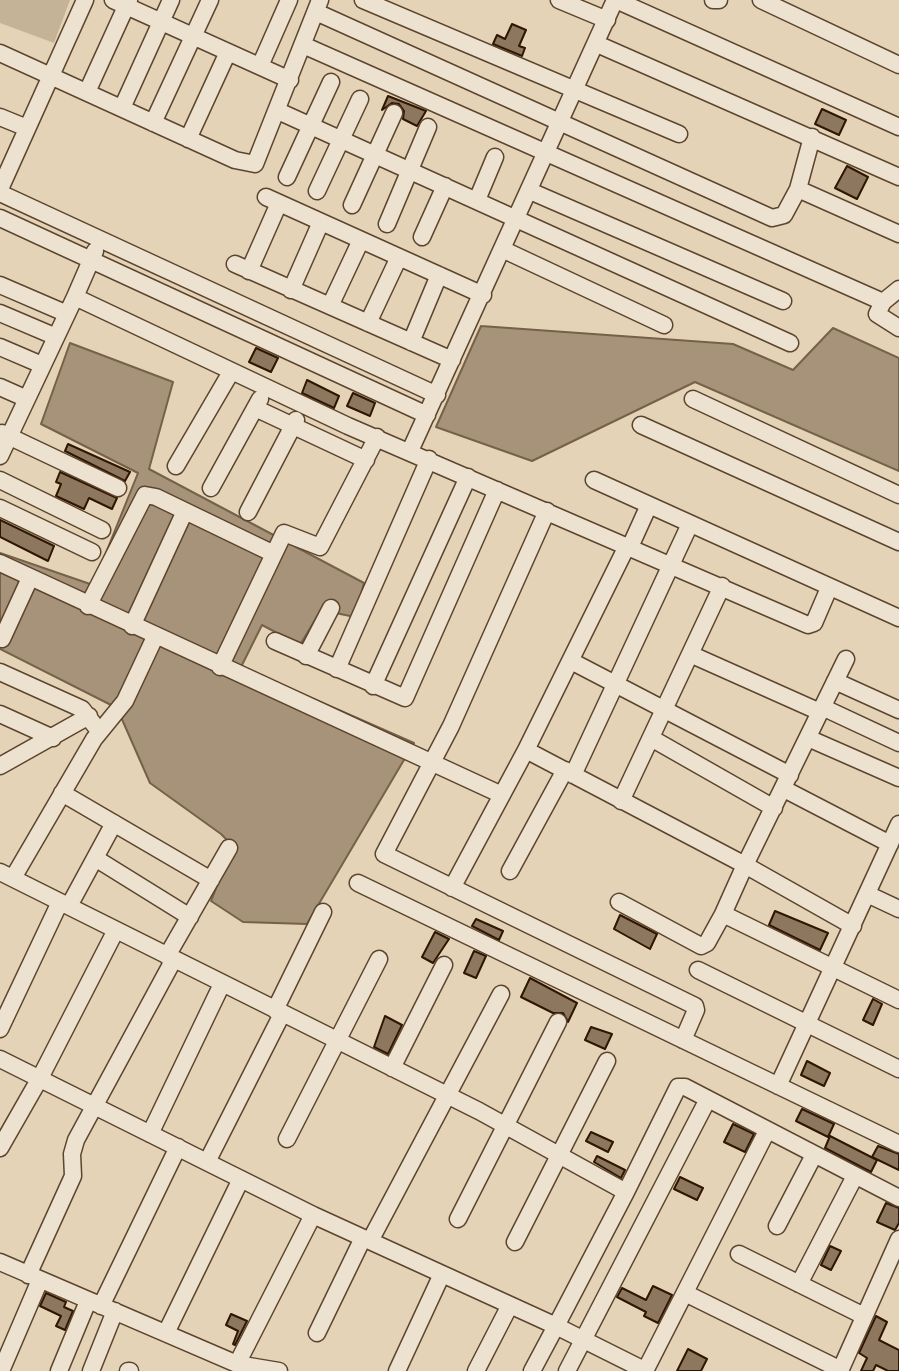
<!DOCTYPE html>
<style>
body{margin:0}
canvas{display:block;background:#e4d3b7}
</style>
<canvas width="899" height="1371"></canvas>
<script>
const g = document.querySelector('canvas').getContext('2d');
g.lineJoin = 'round';
function fillPath(path, color) { g.fillStyle = color; g.fill(path, 'evenodd'); }
const toPath = rows => new Path2D(rows.map(r => 'M' + r).join(''));
function stroke(path, color, width, dash) { g.strokeStyle = color; g.lineWidth = width; g.lineCap = dash ? 'butt' : 'round'; g.setLineDash(dash || []); g.stroke(path); }
const green = toPath([
 [0,0,70,0,54,43,0,23]
]);
const water = toPath([
 [481,326,733,344,793,370,833,328,899,358,899,471,695,382,532,461,436,427,481,326],
 [70,343,173,382,149,469,364,583,355,617,321,610,300,645,262,625,241,667,414,743,307,924,243,922,211,901,233,846,221,834,150,783,117,708,0,649,0,553,93,585,138,473,41,424,70,343]
]);
const building = toPath([
 [512,24,526,30,519,46,525,48,522,56,493,44,497,35,505,39,512,24],
 [388,96,426,111,417,126,403,119,404,111,399,104,392,103,382,110,388,96],
 [822,109,846,120,839,135,815,124,822,109],
 [847,166,868,177,857,199,835,188,847,166],
 [256,348,278,358,271,372,249,362,256,348],
 [307,380,339,396,334,408,302,393,307,380],
 [353,393,375,403,370,416,347,406,353,393],
 [68,444,130,472,125,481,65,451,68,444],
 [60,472,117,498,112,509,89,498,84,509,56,496,61,484,56,482,60,472],
 [0,520,54,546,48,561,0,537,0,520],
 [775,911,828,933,820,950,769,925,775,911],
 [620,915,657,934,650,949,614,929,620,915],
 [476,919,503,931,499,940,472,926,476,919],
 [435,932,449,939,433,963,422,957,435,932],
 [474,951,486,956,476,978,464,973,474,951],
 [530,978,577,1003,568,1022,563,1013,553,1013,521,997,530,978],
 [873,999,882,1004,873,1025,863,1020,873,999],
 [385,1016,402,1025,388,1054,374,1047,385,1016],
 [591,1027,612,1034,605,1049,585,1040,591,1027],
 [807,1061,830,1073,824,1086,801,1075,807,1061],
 [802,1109,834,1124,828,1137,796,1121,802,1109],
 [733,1124,754,1134,745,1152,724,1142,733,1124],
 [591,1132,613,1142,608,1152,586,1141,591,1132],
 [830,1136,877,1160,871,1172,825,1148,830,1136],
 [878,1146,899,1154,899,1170,872,1157,878,1146],
 [597,1156,625,1170,621,1178,594,1162,597,1156],
 [680,1177,703,1188,697,1200,674,1189,680,1177],
 [886,1203,899,1208,899,1223,895,1230,877,1222,886,1203],
 [830,1246,841,1251,831,1270,821,1265,830,1246],
 [653,1286,672,1295,658,1323,644,1316,646,1312,617,1297,622,1288,646,1300,653,1286],
 [46,1293,66,1302,64,1307,73,1311,65,1330,56,1326,61,1316,40,1306,46,1293],
 [231,1314,247,1321,235,1345,233,1344,238,1331,226,1325,231,1314],
 [876,1316,887,1322,879,1340,899,1350,899,1371,888,1371,876,1365,873,1371,861,1371,867,1358,859,1353,876,1316],
 [688,1349,707,1359,701,1371,677,1371,688,1349]
]);
const minor = toPath([
 [113,0,290,80],
 [363,0,679,134],
 [559,0,607,20],
 [616,0,899,127],
 [713,0,719,0],
 [761,0,899,65],
 [316,12,772,218,784,215,798,189],
 [597,44,899,177],
 [303,45,883,302],
 [0,53,235,160,255,164,320,0],
 [260,66,289,0],
 [87,92,129,0],
 [122,108,171,0],
 [278,111,790,343],
 [0,117,27,128],
 [153,123,210,0],
 [812,137,798,189,899,234],
 [188,139,228,52],
 [287,177,331,82],
 [0,189,85,0],
 [317,191,360,99],
 [530,191,783,301],
 [0,193,437,395],
 [266,197,483,295],
 [477,200,495,157],
 [352,205,394,113],
 [0,218,427,415],
 [387,224,428,127],
 [422,237,445,186],
 [504,250,664,325],
 [235,264,452,360],
 [249,271,279,203],
 [0,285,65,313],
 [899,289,883,302,877,314,899,328],
 [291,290,321,222],
 [75,297,95,251],
 [330,306,361,240],
 [0,313,54,336],
 [368,323,399,257],
 [411,342,439,275],
 [0,347,42,365],
 [0,387,27,399],
 [693,399,899,495],
 [255,408,366,460],
 [641,425,899,542],
 [2,433,118,488],
 [410,451,615,0],
 [0,456,75,297,348,426,808,625,814,623,829,588],
 [176,466,231,372],
 [0,480,102,530],
 [594,480,899,618],
 [211,488,260,399],
 [0,508,92,552],
 [547,511,451,726,384,854,695,1006,696,1010,683,1040],
 [248,512,296,420],
 [627,546,526,750,745,865,846,659],
 [630,547,649,505],
 [0,563,502,795],
 [88,606,145,495,156,497,274,554],
 [132,626,185,511],
 [2,639,30,578],
 [275,641,405,698,497,490],
 [690,654,820,712],
 [306,656,331,608],
 [571,661,790,775],
 [220,667,284,533,320,547,377,437],
 [337,669,429,459],
 [0,672,82,709,99,731],
 [835,681,899,710],
 [373,686,468,477],
 [822,707,899,743],
 [0,714,53,738],
 [651,738,774,808],
 [808,738,899,778],
 [0,766,89,716],
 [573,775,690,524],
 [784,789,890,844],
 [62,793,211,880],
 [621,801,722,586],
 [95,858,190,917],
 [510,871,565,770],
 [0,872,479,1111,626,1192,678,1087,685,1087,899,1198],
 [13,878,94,739,125,701,155,637],
 [358,883,899,1144],
 [452,888,526,750],
 [867,894,899,909],
 [619,902,701,946,707,943,723,914],
 [69,906,114,823],
 [853,926,745,865,723,914,899,1000],
 [167,956,229,848],
 [698,970,899,1069],
 [275,1010,323,912],
 [0,1029,60,902],
 [0,1059,313,1215,556,1326,626,1192],
 [392,1068,444,965],
 [778,1086,899,824],
 [150,1134,222,984],
 [287,1139,379,959],
 [0,1148,40,1078,116,930],
 [207,1162,282,1014],
 [458,1219,558,1022],
 [777,1226,814,1155],
 [370,1241,501,994],
 [515,1242,607,1061],
 [739,1254,864,1316],
 [0,1262,237,1364,279,1371],
 [28,1275,73,1176,72,1154,76,1140,174,959],
 [799,1284,855,1176],
 [685,1293,841,1370],
 [101,1306,178,1147],
 [166,1333,241,1179],
 [317,1333,363,1238],
 [237,1364,313,1215],
 [1,1371,40,1280],
 [59,1371,88,1301],
 [91,1371,115,1311],
 [128,1371,130,1371],
 [397,1371,442,1274],
 [476,1371,510,1305],
 [532,1371,556,1326,646,1371],
 [567,1371,708,1099],
 [645,1371,767,1131],
 [840,1371,899,1239]
]);
fillPath(green, '#c5b398');
fillPath(water, '#a69379');
stroke(water, '#766149', 2);
fillPath(building, '#8d785f');
stroke(building, '#2f1600', 2);
stroke(minor, '#5c452e', 19);
stroke(minor, '#ede2d0', 16);
</script>
